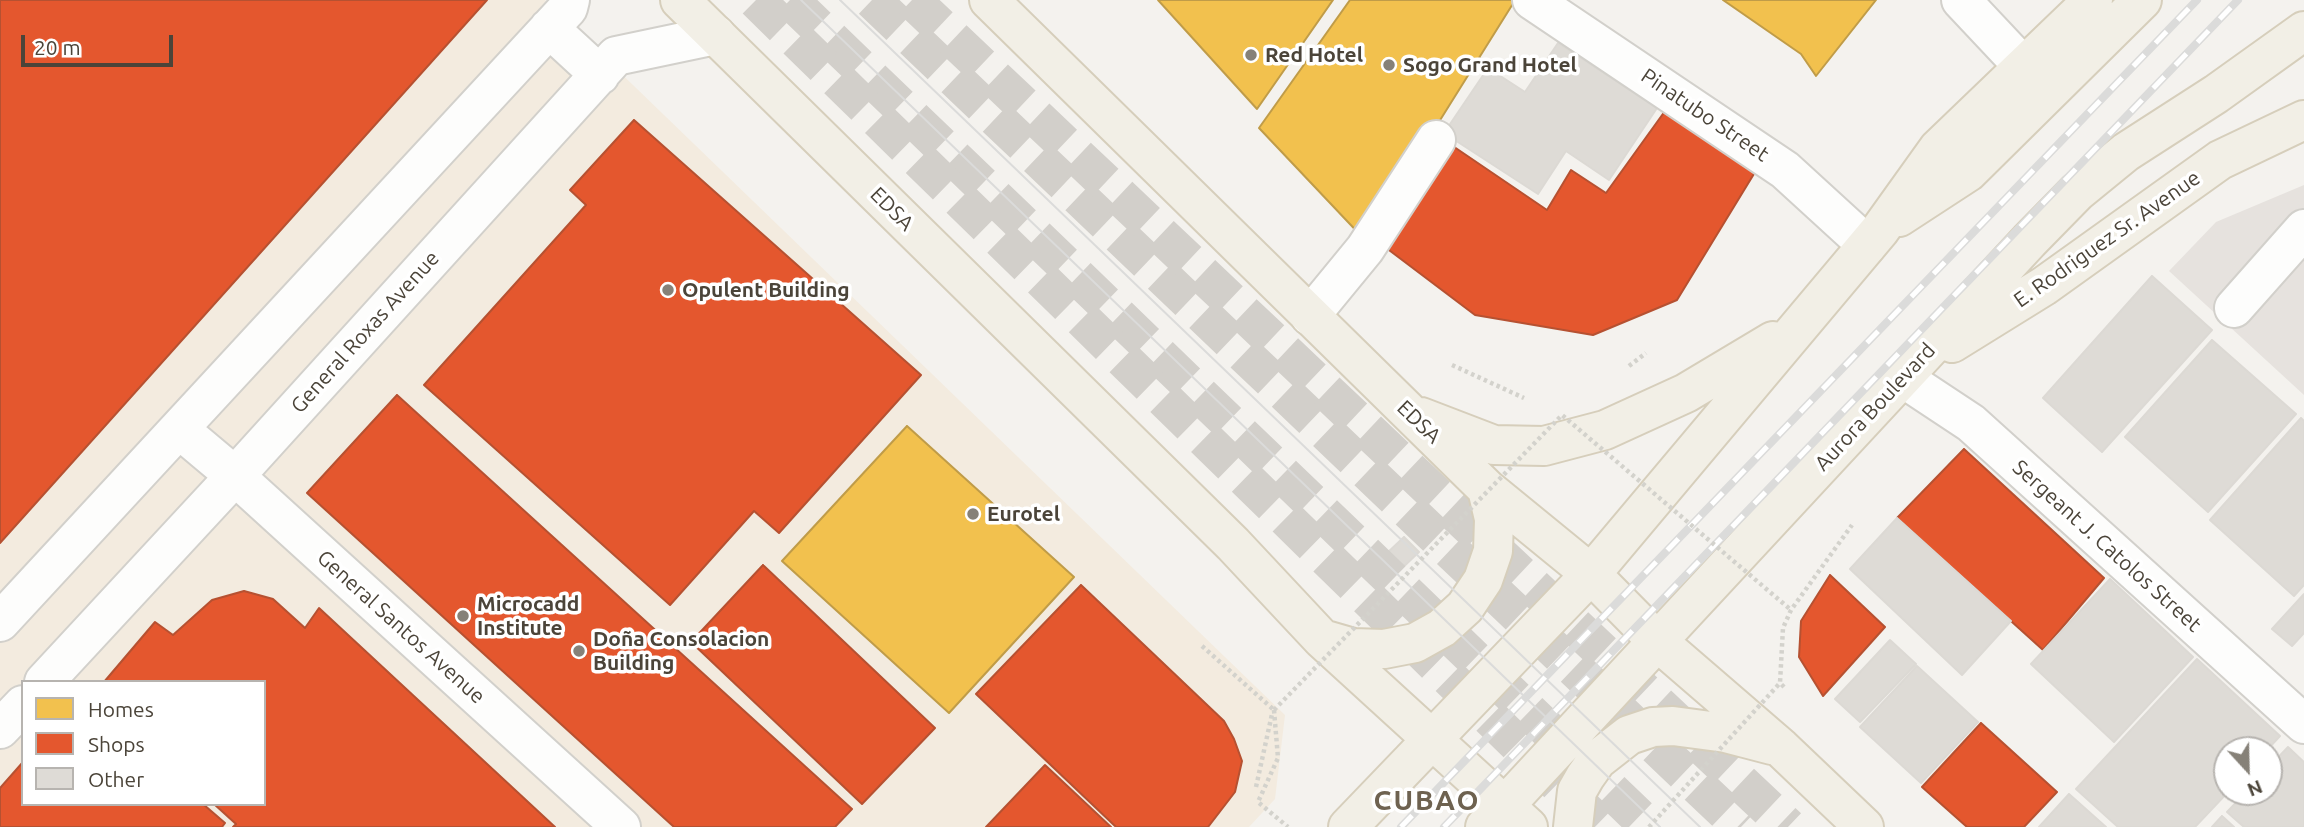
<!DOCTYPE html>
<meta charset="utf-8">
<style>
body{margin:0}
#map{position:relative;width:2304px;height:827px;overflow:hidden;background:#f4f2ee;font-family:Ubuntu,sans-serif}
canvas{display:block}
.legend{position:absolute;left:21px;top:680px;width:245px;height:126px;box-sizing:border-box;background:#fff;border:2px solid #b7b4b0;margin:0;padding:9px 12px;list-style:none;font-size:21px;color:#4b4439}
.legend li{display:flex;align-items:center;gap:14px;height:35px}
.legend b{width:35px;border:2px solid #b7b4b0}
.north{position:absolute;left:2213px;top:736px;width:70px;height:70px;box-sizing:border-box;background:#fff;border:2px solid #b7b4b0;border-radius:50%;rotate:158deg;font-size:19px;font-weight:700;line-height:28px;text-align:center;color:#4b4439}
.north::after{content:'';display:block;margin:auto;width:24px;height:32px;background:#868178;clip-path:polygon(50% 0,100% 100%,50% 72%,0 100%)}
.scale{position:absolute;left:21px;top:35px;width:152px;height:32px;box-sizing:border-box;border:4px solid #4b4439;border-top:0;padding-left:9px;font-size:21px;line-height:24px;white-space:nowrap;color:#4b4439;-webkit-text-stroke:5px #fff;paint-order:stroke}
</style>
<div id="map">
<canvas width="2304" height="827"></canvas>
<ul class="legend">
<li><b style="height:19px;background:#f2c14e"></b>Homes</li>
<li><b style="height:19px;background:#e4572e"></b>Shops</li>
<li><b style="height:19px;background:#dedbd6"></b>Other</li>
</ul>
<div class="north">N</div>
<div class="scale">20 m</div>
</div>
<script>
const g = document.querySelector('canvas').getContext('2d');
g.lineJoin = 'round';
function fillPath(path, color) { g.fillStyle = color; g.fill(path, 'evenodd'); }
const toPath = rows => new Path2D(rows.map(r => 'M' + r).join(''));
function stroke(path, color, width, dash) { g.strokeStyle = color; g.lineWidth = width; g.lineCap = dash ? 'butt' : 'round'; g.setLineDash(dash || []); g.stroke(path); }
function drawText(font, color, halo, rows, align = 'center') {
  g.font = font + ' Ubuntu,sans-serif'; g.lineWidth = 7; g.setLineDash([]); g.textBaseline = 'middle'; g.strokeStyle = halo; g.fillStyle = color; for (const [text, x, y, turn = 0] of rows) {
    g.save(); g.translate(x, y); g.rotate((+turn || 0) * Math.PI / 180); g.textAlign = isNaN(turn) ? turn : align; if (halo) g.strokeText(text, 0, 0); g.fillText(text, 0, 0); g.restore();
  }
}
const commercial = toPath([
 [0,0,545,0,1285,715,1275,799,1249,827,0,827],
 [23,682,264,682,264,804,23,804]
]);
const industrial = toPath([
 [2304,185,2304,395,2169,271,2216,222]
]);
const homes = toPath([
 [1158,0,1333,0,1257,109,1158,0],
 [1350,0,1511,0,1514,2,1365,240,1259,128,1350,0],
 [1723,0,1876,0,1816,76,1801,54,1723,0],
 [907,426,1074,577,949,713,782,561,907,426]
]);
const shops = toPath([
 [0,0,487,0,0,543,0,0],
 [1665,111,1760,164,1677,300,1593,335,1475,315,1377,241,1441,138,1547,210,1571,170,1606,193,1665,111],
 [634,120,921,375,779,533,754,511,670,605,424,385,586,205,570,190,634,120],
 [397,395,852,809,835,827,674,827,307,493,397,395],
 [1964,449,2104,578,2043,650,1897,518,1964,449],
 [763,565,935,728,862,804,691,642,763,565],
 [1830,575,1885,627,1823,696,1799,657,1801,621,1830,575],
 [1081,585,1224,721,1234,739,1242,761,1235,792,1208,827,1116,827,976,694,1081,585],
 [244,591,273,599,305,628,319,608,555,827,233,827,236,824,214,804,264,804,264,682,104,682,155,622,173,635,212,600,244,591],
 [1981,723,2057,792,2024,827,1967,827,1922,787,1981,723],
 [23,762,23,804,203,804,225,823,222,827,0,827,0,788,23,762],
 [1045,765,1111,827,986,827,1045,765]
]);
const building = toPath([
 [1558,43,1657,108,1609,180,1566,151,1538,194,1444,133,1488,68,1525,92,1558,43],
 [2152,276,2212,330,2102,452,2043,398,2152,276],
 [2212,340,2296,414,2208,512,2125,437,2212,340],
 [2301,418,2304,421,2304,585,2294,596,2210,520,2301,418],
 [1897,518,2011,621,1962,675,1850,569,1897,518],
 [1404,537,1419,552,1399,571,1384,556,1404,537],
 [2110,579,2193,657,2114,742,2031,664,2110,579],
 [2304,594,2304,633,2292,646,2272,629,2304,594],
 [1890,640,1916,664,1860,722,1835,699,1890,640],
 [2197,659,2280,736,2267,750,2227,750,2228,792,2195,827,2118,827,2076,789,2197,659],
 [1917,666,1978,722,1921,783,1860,727,1917,666],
 [2288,747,2304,762,2304,827,2244,827,2227,812,2246,792,2269,792,2269,767,2288,747],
 [2069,794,2106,827,2039,827,2069,794],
 [2222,816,2234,827,2212,827,2222,816]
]);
const minorTunnel = toPath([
 [790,0,1649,827],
 [872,0,1741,827]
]);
const highwayTunnel = toPath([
 [756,0,1602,827],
 [912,0,1788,827]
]);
const path = toPath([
 [1452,365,1524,398],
 [1629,366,1646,353],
 [1202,646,1274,710],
 [1784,687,1780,683,1783,628,1791,610,1852,525],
 [1274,710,1278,758,1258,802,1288,827],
 [1256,787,1272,714]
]);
const minor = toPath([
 [1532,0,1785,170,1867,245],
 [1961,0,2024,67],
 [549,28,600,75],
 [2234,308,2304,229],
 [1310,316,1365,249,1436,140],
 [1903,378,1971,423,2304,724],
 [179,429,235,476,621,827],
 [0,622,568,8,570,0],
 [44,682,235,476,616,56,716,35],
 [0,729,23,705]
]);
const major = toPath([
 [680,0,1233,544,1322,639,1528,827],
 [989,0,1487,489,1591,574,1657,641,1781,748,1864,827],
 [1899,217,1968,172,2142,0],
 [1952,343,2044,286,2220,160,2304,120],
 [1421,417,1494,445,1544,446,1605,430,1686,393,1773,341],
 [1322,639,1353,648,1384,649,1415,643,1442,628,1465,607,1483,580,1493,551,1494,519,1487,489],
 [1348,827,1591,574,1880,230,1938,149,2093,0],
 [1485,827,2029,241,2077,192,2126,152,2216,94,2304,31],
 [1573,827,1577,791,1585,777,1597,760,1629,735,1653,727,1673,726,1726,733,1772,745]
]);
const tram = toPath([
 [801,0,1660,827],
 [840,0,1700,827]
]);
const rail = toPath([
 [1401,827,2197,0],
 [1444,827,2238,0]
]);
const pathBridge = toPath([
 [1274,710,1562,415,1791,610],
 [1649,827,1780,683]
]);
const markers = [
 [1251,55,7,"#868178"],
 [1389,65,7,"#868178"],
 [668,290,7,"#868178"],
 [973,514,7,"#868178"],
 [463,616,7,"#868178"],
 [579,651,7,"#868178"]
];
const poiNames = [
 ["Red Hotel",1265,55],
 ["Sogo Grand Hotel",1403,65],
 ["Opulent Building",682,290],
 ["Eurotel",987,514],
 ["Microcadd",477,604],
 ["Institute",477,628],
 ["Doña Consolacion",593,639],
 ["Building",593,663]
];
const streetNames = [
 ["Pinatubo Street",1705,115,34],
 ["EDSA",892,209,45],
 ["E. Rodriguez Sr. Avenue",2107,239,-35],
 ["General Roxas Avenue",365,332,-48],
 ["Aurora Boulevard",1875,407,-47],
 ["EDSA",1419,422,44],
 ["Sergeant J. Catolos Street",2107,546,42],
 ["General Santos Avenue",401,627,42]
];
const districtNames = [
 ["CUBAO",1427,801]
];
fillPath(commercial, '#f3ebdf');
fillPath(industrial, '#e6e2de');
fillPath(homes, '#f2c14e');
stroke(homes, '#c09c48', 2);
fillPath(shops, '#e4572e');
stroke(shops, '#b65131', 2);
fillPath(building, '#dedbd6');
stroke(building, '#dcd9d4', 2);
stroke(minorTunnel, '#d2cfca', 38, [38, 19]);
stroke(highwayTunnel, '#d2cfca', 38, [38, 19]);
stroke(minor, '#d2d0cb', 42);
stroke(major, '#d6cebb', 42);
stroke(path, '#d3d2cc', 4.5, [3.5, 3.5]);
stroke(minor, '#fdfdfc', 38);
stroke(major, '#f2efe6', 38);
stroke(tram, '#dbdbda', 2);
stroke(rail, '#dbdbda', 8);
stroke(rail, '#fff', 5, [16]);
stroke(pathBridge, '#d3d2cc', 4.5, [3.5, 3.5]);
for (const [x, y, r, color] of markers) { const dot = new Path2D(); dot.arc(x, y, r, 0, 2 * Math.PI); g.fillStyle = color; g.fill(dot); stroke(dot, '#fff', 2.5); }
drawText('bold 21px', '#4b4439', '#fff', poiNames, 'left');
drawText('21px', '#4b4439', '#fff', streetNames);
g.letterSpacing = '2px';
drawText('bold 28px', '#6e6250', '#fff', districtNames);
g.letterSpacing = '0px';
</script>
